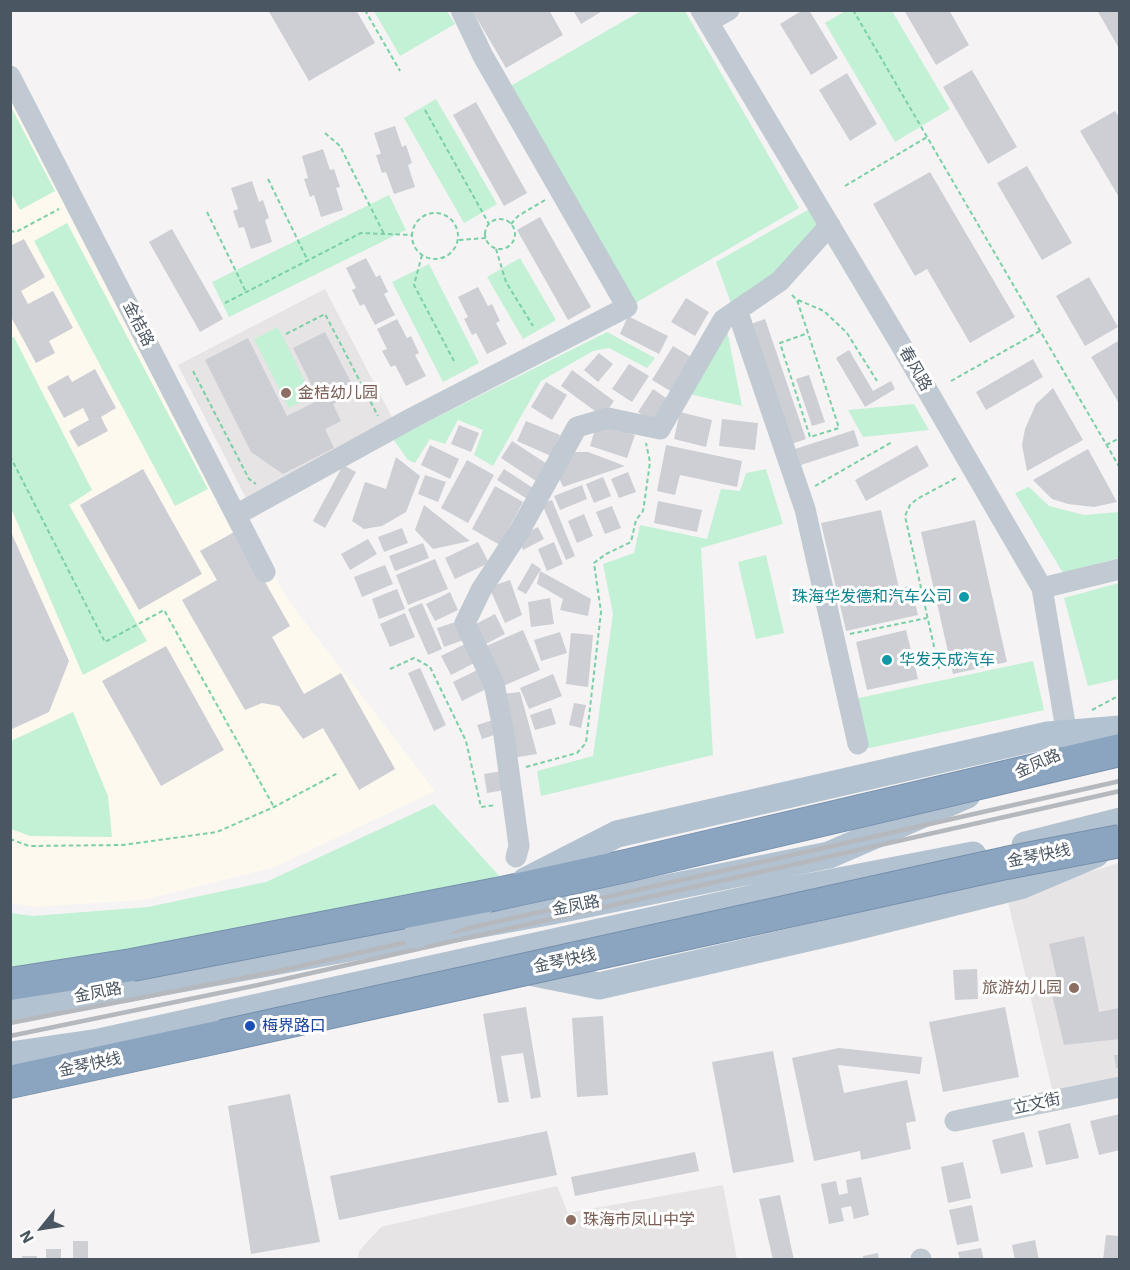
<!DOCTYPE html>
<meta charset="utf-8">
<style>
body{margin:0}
#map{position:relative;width:1130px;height:1270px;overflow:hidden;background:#f5f3f3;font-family:"IBM Plex Sans",sans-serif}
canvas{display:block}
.frame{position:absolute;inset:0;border:12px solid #4a5661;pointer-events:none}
.north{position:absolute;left:12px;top:1198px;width:60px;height:60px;-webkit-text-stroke:4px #fff;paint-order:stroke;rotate:240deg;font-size:16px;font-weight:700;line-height:24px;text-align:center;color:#4a5661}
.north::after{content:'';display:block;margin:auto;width:21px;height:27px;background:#4a5661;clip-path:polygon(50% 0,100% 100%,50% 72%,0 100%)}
</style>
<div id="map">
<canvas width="1130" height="1270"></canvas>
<div class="frame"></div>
<div class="north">N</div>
</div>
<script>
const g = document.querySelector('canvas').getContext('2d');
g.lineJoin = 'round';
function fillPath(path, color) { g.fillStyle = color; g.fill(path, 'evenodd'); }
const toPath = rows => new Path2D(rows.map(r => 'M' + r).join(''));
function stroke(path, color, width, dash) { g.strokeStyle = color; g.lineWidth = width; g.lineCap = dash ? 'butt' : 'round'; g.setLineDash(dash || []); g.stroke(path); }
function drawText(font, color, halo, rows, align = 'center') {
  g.font = font + ' "IBM Plex Sans","Noto Sans SC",sans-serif'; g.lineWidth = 6; g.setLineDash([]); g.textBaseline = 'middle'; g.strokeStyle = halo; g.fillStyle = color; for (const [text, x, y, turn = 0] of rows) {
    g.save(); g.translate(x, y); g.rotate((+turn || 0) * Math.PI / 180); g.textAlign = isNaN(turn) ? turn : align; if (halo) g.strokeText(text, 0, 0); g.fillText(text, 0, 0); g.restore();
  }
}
const commercial = toPath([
 [10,96,288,600,435,791,275,867,143,900,33,907,11,903]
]);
const education = toPath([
 [325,289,394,421,246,498,178,365],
 [1119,863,1119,1079,1053,1093,1007,897],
 [723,1185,737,1259,358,1259,359,1251,381,1227,557,1186,568,1213]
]);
const green = toPath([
 [847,10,892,11,950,109,895,142,825,23],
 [374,11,447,11,455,24,400,56],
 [641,11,685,11,799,208,632,305,507,88],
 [436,99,497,204,464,223,404,118],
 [11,107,55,191,20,210,11,193],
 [389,195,406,230,229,317,212,282],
 [813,207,823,224,776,275,732,306,716,262],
 [67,223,208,489,175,506,34,241],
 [520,258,556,320,523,339,487,277],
 [429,264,479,363,443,382,392,282],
 [278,327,312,396,289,408,254,339],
 [727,330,742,406,689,394],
 [607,332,655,358,647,368,609,348,593,351,541,381,493,466,474,455,483,430,458,420,445,444,430,439,415,463,408,460,393,439],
 [14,337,92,490,69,505,147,641,83,675,11,508,10,338],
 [914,404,929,430,863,437,848,410],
 [766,469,783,524,701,548,713,755,541,796,537,771,593,756,613,614,603,564,634,553,640,525,707,539,721,489,740,491,746,473],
 [1029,487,1049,506,1084,515,1119,512,1119,558,1063,573,1015,493],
 [766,555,784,633,756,639,738,562],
 [1119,583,1119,679,1088,686,1064,598],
 [1033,661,1044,710,865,749,854,699],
 [73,712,108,796,112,837,30,836,11,829,11,741],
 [434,804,502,879,11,977,10,913,33,916,148,907,266,882]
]);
const building = toPath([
 [268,10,356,10,375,43,309,81],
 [472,10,549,10,563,35,506,68],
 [573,10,604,10,581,24],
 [803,10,809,10,838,58,811,75,780,24],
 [904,10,949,10,969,45,936,65],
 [1097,10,1120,10,1120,50],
 [972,70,1017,147,988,164,943,87],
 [847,73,877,124,850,141,819,90],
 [476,102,527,193,504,206,453,115],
 [1115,111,1120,119,1120,199,1080,131],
 [395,126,402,147,406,145,412,163,408,165,415,187,394,194,386,172,382,173,376,155,381,154,374,133],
 [323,149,330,170,334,169,340,187,336,188,343,210,321,217,314,195,310,197,304,179,308,178,302,156],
 [1027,166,1072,243,1042,260,997,183],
 [930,172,1015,317,970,343,927,269,915,276,873,204],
 [252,181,259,202,263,200,269,218,265,220,272,242,251,249,244,227,239,228,233,211,238,209,231,188],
 [540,217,591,307,568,320,517,230],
 [172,229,223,319,200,332,149,242],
 [24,239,45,277,21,291,28,304,53,291,73,328,49,341,55,353,36,363,10,315,10,246],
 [366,258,376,277,380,275,388,292,384,294,395,315,375,325,364,304,360,306,352,290,356,288,346,268],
 [1089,277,1118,327,1085,346,1056,296],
 [478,287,488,306,492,304,500,321,496,323,507,344,487,354,476,333,472,335,464,319,468,317,458,297],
 [686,298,709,312,695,336,671,322],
 [628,316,668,336,659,354,620,334],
 [397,319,407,338,411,336,419,353,415,355,426,376,406,386,395,365,391,367,382,351,387,349,377,329],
 [765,319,806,439,791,444,751,324],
 [325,332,356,392,333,404,341,421,325,429,334,448,283,474,251,452,205,360,248,338,287,416,319,400,293,348],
 [1120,340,1120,405,1091,357],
 [673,346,693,358,672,392,652,380],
 [849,350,873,391,891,381,895,389,865,407,836,358],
 [599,353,613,364,598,382,584,370],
 [1033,359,1043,377,986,410,976,392],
 [629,364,649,376,632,402,612,389],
 [95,369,116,408,101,417,108,431,78,447,69,431,89,420,83,408,64,418,47,387,68,375,72,382],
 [572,370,614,401,603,417,561,386],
 [809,375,825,422,812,426,796,379],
 [546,382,567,395,552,420,531,407],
 [1053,388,1083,440,1027,471,1022,445,1025,429,1036,404],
 [653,389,672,402,657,425,638,412],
 [680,412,712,420,706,447,674,439],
 [722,419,758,423,755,450,719,446],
 [526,421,560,435,551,456,517,441],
 [597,423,635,435,627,458,590,446],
 [459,425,479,433,471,452,451,444],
 [854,430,859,446,801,465,795,449],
 [512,441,547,464,536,481,501,458],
 [430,445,459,459,450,479,421,465],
 [666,445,742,461,737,487,680,475,675,495,657,491],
 [917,445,929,466,866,501,855,480],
 [1088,449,1117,502,1094,507,1068,504,1052,499,1033,480],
 [567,452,588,452,625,466,563,487,557,473],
 [396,457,420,476,406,512,382,526,364,529,352,521,365,482,386,489],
 [467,460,494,475,468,523,441,508],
 [343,465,356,472,325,528,313,521],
 [143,469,202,574,139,610,80,505],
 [504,469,536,490,529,500,497,480],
 [628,472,636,492,619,498,611,479],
 [425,475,446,482,438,502,418,494],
 [603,477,611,496,594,503,586,484],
 [582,485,587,499,560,510,554,496],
 [495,486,523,502,500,545,472,529],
 [552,500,575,556,566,560,542,504],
 [658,501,702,510,697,532,654,523],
 [424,505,470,541,433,549,415,530],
 [612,506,621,528,605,534,596,512],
 [881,510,899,588,911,586,918,615,846,631,821,523],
 [584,514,593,536,577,543,568,521],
 [975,520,1007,662,953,674,921,532],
 [538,527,544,539,523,550,517,538],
 [402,528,408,543,384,552,378,537],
 [10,530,69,661,49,712,10,730],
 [236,531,290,626,272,637,304,694,341,673,395,769,359,790,323,728,303,739,279,706,262,703,245,710,182,600,217,580,200,551],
 [368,539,377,554,350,570,341,554],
 [478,542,489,563,455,579,445,558],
 [554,542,563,564,547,571,538,549],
 [423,543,429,558,395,571,389,556],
 [435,559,448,589,408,605,396,575],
 [532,563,541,569,526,594,517,589],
 [385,565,393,584,362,597,354,577],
 [540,571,591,599,588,616,560,610,563,599,537,584],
 [510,580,522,615,505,623,489,587],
 [397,589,405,609,379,619,372,599],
 [450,592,458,610,435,621,426,604],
 [550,598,554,624,531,627,528,602],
 [422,603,442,649,428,655,408,609],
 [405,613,415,637,390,647,380,624],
 [495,614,505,634,484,645,474,625],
 [462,620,469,638,444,647,437,628],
 [523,630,540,670,501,687,484,647],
 [906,630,918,679,867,690,856,642],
 [560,632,567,653,541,661,534,640],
 [571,633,593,635,588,687,566,684],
 [467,643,476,662,451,675,441,656],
 [166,646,224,750,161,786,102,681],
 [420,668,446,725,434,731,408,673],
 [479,669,488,688,462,701,453,682],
 [553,674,562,696,529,709,520,688],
 [520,692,537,754,512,758,502,694],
 [574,703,586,705,581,728,569,725],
 [551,708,556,724,535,730,530,715],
 [493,720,497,734,482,739,477,725],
 [502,771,505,790,487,793,484,774],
 [1084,936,1099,1012,1120,1008,1120,1039,1064,1045,1051,990,1059,988,1049,944],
 [977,969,978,999,955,1000,953,970],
 [526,1007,541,1097,531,1099,523,1053,501,1056,509,1102,498,1103,483,1014],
 [1005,1007,1019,1077,943,1092,929,1022],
 [603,1016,608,1095,577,1097,572,1018],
 [839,1048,922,1057,920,1074,838,1065,844,1093,907,1080,916,1121,906,1123,911,1149,861,1160,860,1151,814,1161,792,1058],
 [773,1051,794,1162,733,1173,712,1062],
 [1114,1055,1120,1055,1120,1068,1116,1068],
 [290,1094,320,1242,251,1254,228,1106],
 [1120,1114,1120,1150,1099,1155,1090,1121],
 [1070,1123,1079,1158,1046,1165,1038,1131],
 [547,1131,557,1175,339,1220,330,1176],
 [1024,1132,1033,1167,1001,1174,992,1140],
 [695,1152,699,1171,575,1196,571,1177],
 [963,1162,971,1198,948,1203,941,1167],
 [861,1177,869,1215,854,1219,851,1206,841,1208,844,1221,829,1224,821,1184,836,1181,839,1195,848,1193,846,1180],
 [780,1195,794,1260,773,1260,759,1199],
 [972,1205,979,1241,957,1245,949,1210],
 [1106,1235,1120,1236,1120,1260,1103,1260],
 [1035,1240,1039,1260,1015,1260,1012,1245],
 [73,1241,88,1241,88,1260,73,1260],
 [981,1248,984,1260,960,1260,958,1252],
 [46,1249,61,1249,61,1260,46,1260],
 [878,1253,879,1260,863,1260,863,1256],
 [22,1256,37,1256,37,1260,22,1260]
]);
const path = toPath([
 [365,10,400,71],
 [853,10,1120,468],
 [425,110,489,224],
 [325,133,340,146,384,234],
 [268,179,308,261],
 [845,186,927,137],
 [207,212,246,292],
 '412 236a23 23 0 1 1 46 0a23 23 0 1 1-46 0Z',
 '485 234a15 15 0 1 1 30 0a15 15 0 1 1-30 0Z',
 [511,224,518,216,545,200],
 [10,231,16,232,59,209],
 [459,240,486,238],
 [496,249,506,282,533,326],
 [422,255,414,285,455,363],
 [792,295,797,300,808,333,839,428,810,437,780,343,808,333],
 [798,300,824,311,847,333,877,381],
 [225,303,361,233,412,235],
 [286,334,325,314,378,416],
 [193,371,249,479,256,484],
 [951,381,1040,331],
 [1106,445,1120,438],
 [10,456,105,642,164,610,274,807],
 [815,486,892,442],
 [850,634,927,618],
 [390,669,414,658,430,667,466,741,481,807,496,805],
 [939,669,905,516,910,505,917,499,958,477],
 [1092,710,1120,695],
 [526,767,577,753,586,743,601,612,594,563,606,554,631,542,636,520,643,511,645,498,650,462,646,443],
 [10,839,29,846,123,845,217,832,274,807,338,773]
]);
const minor = toPath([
 [701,10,901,345,1042,588,1069,747],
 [708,22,729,10],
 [10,76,265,572],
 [737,310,805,509,858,744],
 [236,515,412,418,627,307,483,56,461,10],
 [1042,588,1120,569],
 [516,857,519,846,503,728,494,684,465,623,481,590,519,532,577,427,608,418,660,429,723,320,780,281,830,225],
 [955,1121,1120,1087],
 [921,1259,921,1260]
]);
const major = toPath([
 [1025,845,1120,821],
 [524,971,599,986,851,928,1020,886,1096,854],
 [10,1010,553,911,829,855,967,795],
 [10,1055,99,1042,772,894,973,855]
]);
const highway = toPath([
 [10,984,132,965],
 [10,1082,223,1036]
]);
const rail = toPath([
 [10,1023,274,972,1120,781],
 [10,1036,258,985,1120,791]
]);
const majorBridge = toPath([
 [525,881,617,834,1048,735,1120,729],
 [417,935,480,904]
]);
const highwayBridge = toPath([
 [132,965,497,894,630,865,1120,750],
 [223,1036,1006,863,1120,841]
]);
const markers = [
 [286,393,6,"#8d6e63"],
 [964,597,6,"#0f9aa8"],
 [887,660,6,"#0f9aa8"],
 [1074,988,6,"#8d6e63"],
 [250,1026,6,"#1a4fb4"],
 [571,1220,6,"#8d6e63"]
];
const streetNames = [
 ["金桔路",138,324,63],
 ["春风路",915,369,60],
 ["金凤路",1038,764,-24],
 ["金琴快线",1039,856,-11],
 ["金凤路",576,906,-11],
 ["金琴快线",565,961,-12],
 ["金凤路",98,993,-11],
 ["金琴快线",90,1065,-12],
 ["立文街",1037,1104,-12]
];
const educationNames = [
 ["金桔幼儿园",298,393],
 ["旅游幼儿园",1062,988,"right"],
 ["珠海市凤山中学",583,1220]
];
const cultureNames = [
 ["珠海华发德和汽车公司",952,597],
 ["华发天成汽车",899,660,"left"]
];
const transitNames = [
 ["梅界路口",262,1026]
];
fillPath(commercial, '#fdf9ef');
fillPath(education, '#e6e4e5');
fillPath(green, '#c3f1d5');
fillPath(building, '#cdcfd5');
stroke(highway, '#7690ad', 34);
stroke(path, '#7ad0a6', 2, [4.5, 3]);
stroke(minor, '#c1cad2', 21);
stroke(major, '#b3c2d1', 27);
stroke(highway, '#8ba5c1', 32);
stroke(rail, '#b5b8bd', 4.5);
stroke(highwayBridge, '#7690ad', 34, []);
stroke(majorBridge, '#b3c2d1', 27);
stroke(highwayBridge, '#8ba5c1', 32);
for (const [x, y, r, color] of markers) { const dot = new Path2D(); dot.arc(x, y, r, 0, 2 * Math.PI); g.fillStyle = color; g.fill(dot); stroke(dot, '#fff', 2); }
drawText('16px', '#4a5661', '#fff', streetNames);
drawText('16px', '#785e54', '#fff', educationNames, 'left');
drawText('16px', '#0d838f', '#fff', cultureNames, 'right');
drawText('16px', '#164399', '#fff', transitNames, 'left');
</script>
